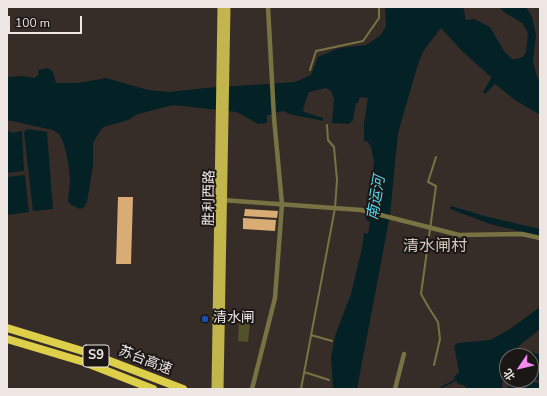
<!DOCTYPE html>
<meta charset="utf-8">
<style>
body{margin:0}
#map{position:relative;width:547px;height:396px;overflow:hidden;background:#372d28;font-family:"Nunito Sans","Noto Sans SC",sans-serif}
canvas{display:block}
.frame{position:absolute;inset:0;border:8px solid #ede6e3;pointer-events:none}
.north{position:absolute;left:499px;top:348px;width:40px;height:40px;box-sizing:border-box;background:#1b1714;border:1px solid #6f6a67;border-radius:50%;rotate:235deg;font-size:11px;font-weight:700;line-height:16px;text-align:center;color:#ede6e3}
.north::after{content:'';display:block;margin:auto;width:14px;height:18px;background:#f38af1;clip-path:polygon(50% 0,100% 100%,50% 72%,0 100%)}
.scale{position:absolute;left:8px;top:16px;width:74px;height:18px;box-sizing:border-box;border:2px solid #ede6e3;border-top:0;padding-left:5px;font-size:12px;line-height:14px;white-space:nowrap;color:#ede6e3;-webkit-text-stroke:3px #1b1714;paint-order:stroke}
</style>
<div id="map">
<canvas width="547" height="396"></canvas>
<div class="frame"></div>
<div class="north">北</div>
<div class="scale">100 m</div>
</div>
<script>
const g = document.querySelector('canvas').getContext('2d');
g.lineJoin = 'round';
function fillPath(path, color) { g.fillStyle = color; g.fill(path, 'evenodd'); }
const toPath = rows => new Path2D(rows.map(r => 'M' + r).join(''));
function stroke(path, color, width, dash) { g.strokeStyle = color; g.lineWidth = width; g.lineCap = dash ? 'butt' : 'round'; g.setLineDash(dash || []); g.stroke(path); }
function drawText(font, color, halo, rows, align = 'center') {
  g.font = font + ' "Nunito Sans","Noto Sans SC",sans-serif'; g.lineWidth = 4; g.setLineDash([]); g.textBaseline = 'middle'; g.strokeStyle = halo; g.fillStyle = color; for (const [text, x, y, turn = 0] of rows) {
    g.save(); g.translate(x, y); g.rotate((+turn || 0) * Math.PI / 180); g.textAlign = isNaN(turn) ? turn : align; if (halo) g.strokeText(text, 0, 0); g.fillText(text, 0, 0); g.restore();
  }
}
const green = toPath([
 [239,321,250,322,248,342,238,341]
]);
const water = toPath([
 [385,7,463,7,466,20,474,19,490,27,504,51,512,59,515,59,523,57,526,52,528,33,522,23,504,12,499,7,526,7,532,17,536,35,533,62,537,76,540,82,540,115,515,100,495,84,485,94,483,92,491,78,490,76,462,51,441,28,424,50,418,64,398,133,390,215,357,389,333,389,331,358,335,336,351,294,362,248,364,233,368,234,370,222,366,220,374,162,371,147,368,142,364,141,364,123,368,98,360,97,358,103,356,103,353,120,349,124,332,123,334,98,331,91,326,88,309,92,303,109,304,112,323,118,323,121,289,114,284,111,272,113,272,115,267,115,267,123,258,124,237,112,173,105,138,114,128,120,104,127,100,131,93,143,93,166,87,202,84,207,80,209,70,204,68,201,70,179,68,162,64,144,60,135,53,130,7,120,7,77,22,76,35,78,39,74,38,70,48,68,53,72,56,83,78,83,106,78,148,90,169,92,205,88,295,82,311,75,318,57,339,48,366,45,381,35,386,26],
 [28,129,47,132,53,209,33,211,24,132],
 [7,130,12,133,22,131,24,171,7,173],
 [25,175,29,212,7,215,7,177],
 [451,206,488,217,540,229,540,236,490,224,450,209],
 [540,307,540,329,520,345,509,356,507,356,507,360,504,365,502,389,467,389,464,385,458,384,454,377,459,372,454,346,458,343,490,340,510,329],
 [523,348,540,355,540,381,531,378,531,356,514,356],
 [509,380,530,380,540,384,540,389,508,389]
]);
const stream = toPath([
 [439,389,457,379]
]);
const building = toPath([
 [118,197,133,197,131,264,116,264],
 [245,209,278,211,277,218,244,216],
 [243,218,276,220,275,231,243,229]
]);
const lane = toPath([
 [310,70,316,51,363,41,379,18,379,7],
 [311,335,332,341],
 [434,365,440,339,438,322,429,308,421,294,436,186,428,182,436,157],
 [304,372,329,380],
 [301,389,335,208,337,180,334,147,328,140,327,125]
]);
const street = toPath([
 [222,200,361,210,459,235,522,234,540,238],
 [252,389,275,298,282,204,274,118,268,7],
 [395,389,404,354]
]);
const primary = toPath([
 [215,389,221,7],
 [220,389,227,7]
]);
const highway = toPath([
 [7,328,89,353,183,389],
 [7,339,84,362,153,389]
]);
const markers = [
 [205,319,4,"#1a4fb4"]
];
const shields = [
 [96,356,26]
];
const shieldNames = [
 ["S9",96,356]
];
const streetNames = [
 ["胜利西路",210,198,-89],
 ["苏台高速",145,361,21]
];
const poiNames = [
 ["清水闸",213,319]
];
const waterNames = [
 ["南运河",377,198,-80]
];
const quarterNames = [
 ["清水闸村",435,247]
];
fillPath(green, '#51522a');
fillPath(water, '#042126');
stroke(stream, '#042126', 1.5);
fillPath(building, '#d9ac75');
stroke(lane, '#787343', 2);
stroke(street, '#787343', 4.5);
stroke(primary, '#c1b54b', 7);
stroke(highway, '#decf4b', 8);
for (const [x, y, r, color] of markers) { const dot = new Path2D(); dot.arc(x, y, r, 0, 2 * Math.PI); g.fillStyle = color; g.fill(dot); stroke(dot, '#1b1714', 1.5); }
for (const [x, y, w] of shields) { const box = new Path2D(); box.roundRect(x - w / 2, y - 11, w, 22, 3); g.fillStyle = '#1b1714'; g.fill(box); stroke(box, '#ede6e3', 1); }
drawText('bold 13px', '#ede6e3', null, shieldNames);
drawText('14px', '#ede6e3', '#1b1714', streetNames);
drawText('14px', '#ede6e3', '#1b1714', poiNames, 'left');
drawText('italic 15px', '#52d8f1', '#1b1714', waterNames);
drawText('16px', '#d5c8c1', '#1b1714', quarterNames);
</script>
